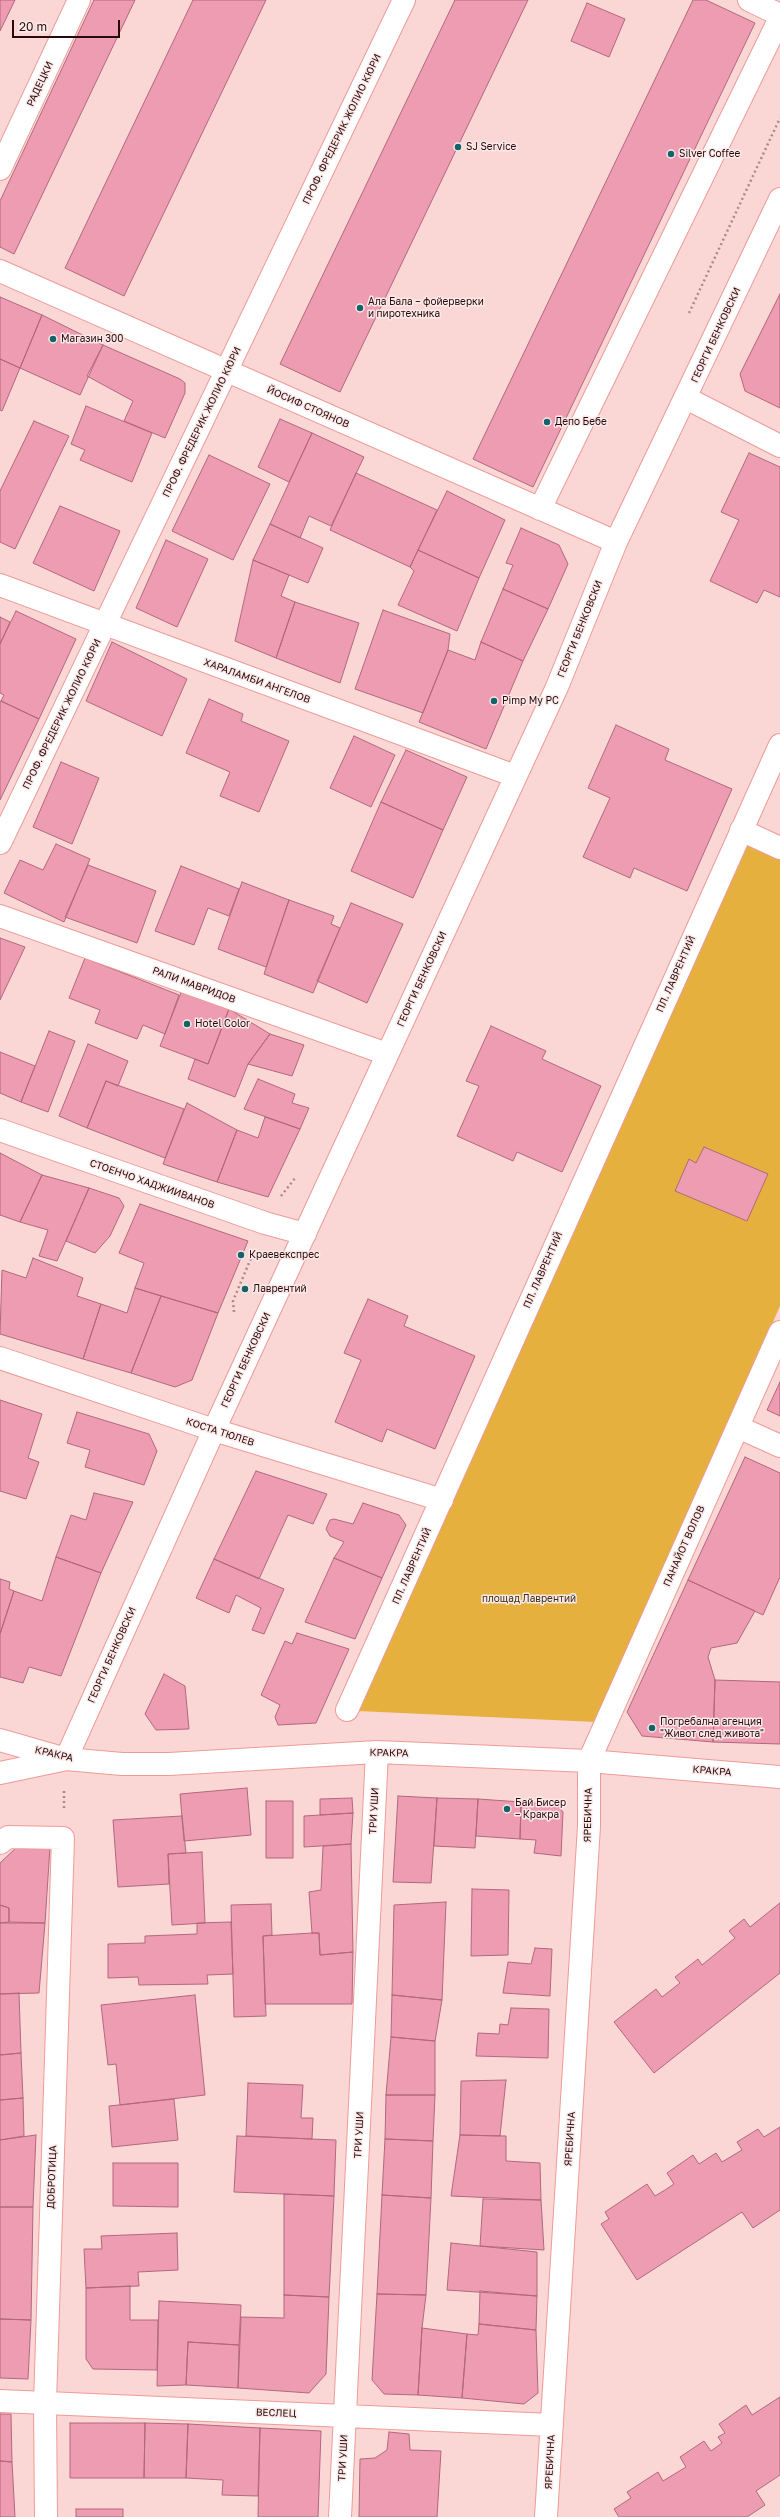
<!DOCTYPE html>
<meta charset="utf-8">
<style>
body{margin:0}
#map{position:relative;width:780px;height:2517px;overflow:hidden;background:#fad7d5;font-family:"Golos Text",sans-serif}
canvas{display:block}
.scale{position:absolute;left:12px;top:20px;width:108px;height:18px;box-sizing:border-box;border:2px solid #280a0b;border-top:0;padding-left:5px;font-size:12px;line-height:14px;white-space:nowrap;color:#280a0b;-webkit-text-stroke:3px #fbe9e8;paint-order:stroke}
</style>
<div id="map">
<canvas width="780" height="2517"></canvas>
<div class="scale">20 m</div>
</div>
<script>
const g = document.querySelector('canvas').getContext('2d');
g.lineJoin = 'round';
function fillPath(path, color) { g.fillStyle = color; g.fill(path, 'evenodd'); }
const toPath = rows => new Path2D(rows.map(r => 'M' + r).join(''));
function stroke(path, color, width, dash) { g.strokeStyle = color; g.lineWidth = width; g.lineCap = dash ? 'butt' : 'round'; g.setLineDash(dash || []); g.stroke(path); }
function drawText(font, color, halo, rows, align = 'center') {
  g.font = font + ' "Golos Text",sans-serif'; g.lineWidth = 3; g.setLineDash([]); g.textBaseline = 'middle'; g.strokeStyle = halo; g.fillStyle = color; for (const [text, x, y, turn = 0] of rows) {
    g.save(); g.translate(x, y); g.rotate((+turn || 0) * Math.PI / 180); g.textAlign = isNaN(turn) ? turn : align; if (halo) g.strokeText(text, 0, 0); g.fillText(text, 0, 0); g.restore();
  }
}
const green = toPath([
 [744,842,780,858,780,1306,596,1722,358,1711]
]);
const building = toPath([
 [0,0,15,0,0,31,0,0],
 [94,0,135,0,14,254,0,247,0,201,94,0],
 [193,0,266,0,124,296,65,268,193,0],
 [455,0,528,0,340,392,280,364,455,0],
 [693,0,706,0,755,23,533,487,473,459,693,0],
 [587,3,625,19,609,57,571,41,587,3],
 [780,294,780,408,745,391,740,374,780,294],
 [0,297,42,315,20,368,0,359,0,297],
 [42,315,103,345,80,395,20,368,42,315],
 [103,345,180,379,185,383,185,393,165,438,124,421,133,401,87,376,103,345],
 [0,359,20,368,2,411,0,410,0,359],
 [86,406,152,433,132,482,80,460,85,450,71,444,86,406],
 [280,419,312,433,289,482,258,467,280,419],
 [34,421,69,436,15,549,0,542,0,491,34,421],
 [312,433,364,457,331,526,309,516,300,538,270,524,312,433],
 [749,453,780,467,780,597,764,590,757,603,710,581,739,520,721,512,749,453],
 [209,455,270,484,233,560,172,531,209,455],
 [356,473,437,510,410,567,330,530,356,473],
 [447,491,505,520,479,578,418,550,447,491],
 [60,506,120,531,94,591,33,563,60,506],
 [270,524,323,548,308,583,253,560,270,524],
 [521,528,559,545,568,564,548,609,503,589,513,565,506,563,521,528],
 [166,540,208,559,177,627,136,608,166,540],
 [418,550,479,578,457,631,398,605,414,571,410,567,418,550],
 [253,560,289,575,281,596,295,602,276,658,235,641,253,560],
 [503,589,548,609,523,661,481,642,503,589],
 [295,602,359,623,340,683,276,658,295,602],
 [383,610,450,634,448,650,423,713,355,689,383,610],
 [16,611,76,639,39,719,1,701,4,695,0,693,0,644,16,611],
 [0,617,10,622,0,644,0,617],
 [112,642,187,679,162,736,86,701,112,642],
 [481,642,523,661,486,749,419,722,448,650,475,660,481,642],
 [209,699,243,714,241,721,289,741,259,812,220,796,230,772,186,753,209,699],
 [1,701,39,719,0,800,0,703,1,701],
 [616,725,669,749,665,760,732,789,687,891,634,868,630,878,583,857,610,798,588,788,616,725],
 [354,736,395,755,371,807,330,788,354,736],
 [406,750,467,777,443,830,381,802,406,750],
 [61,762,99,778,72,844,33,827,61,762],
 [381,802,443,830,413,898,351,871,381,802],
 [56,844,90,859,64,922,4,893,20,860,43,870,56,844],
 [88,865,156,891,137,943,65,917,88,865],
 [181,866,239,889,229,916,208,908,194,945,155,931,181,866],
 [242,882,289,900,266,967,218,949,242,882],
 [289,900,334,916,331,924,340,928,313,993,264,974,289,900],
 [351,903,403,924,367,1003,317,981,351,903],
 [0,938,25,947,0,1000,0,938],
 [85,958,179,995,165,1034,143,1025,137,1039,95,1023,100,1010,69,998,85,958],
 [182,990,229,1009,208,1064,160,1046,182,990],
 [229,1009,270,1034,248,1064,235,1097,188,1079,195,1059,208,1064,229,1009],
 [491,1026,546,1051,542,1059,601,1086,562,1172,517,1152,513,1161,457,1136,479,1086,466,1081,491,1026],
 [49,1031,75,1041,48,1112,21,1102,49,1031],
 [270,1034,304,1045,292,1076,248,1064,270,1034],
 [88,1044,128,1061,118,1086,106,1081,87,1128,59,1116,88,1044],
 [0,1052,35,1066,21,1102,0,1093,0,1052],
 [258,1079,295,1094,292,1103,309,1108,300,1129,244,1109,258,1079],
 [106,1081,184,1109,165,1158,87,1128,106,1081],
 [187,1103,237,1130,217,1182,163,1164,187,1103],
 [265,1117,300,1129,268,1197,217,1182,237,1130,258,1138,265,1117],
 [704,1147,768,1174,747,1221,675,1191,689,1159,696,1163,704,1147],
 [0,1153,42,1175,20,1222,0,1215,0,1153],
 [42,1175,89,1188,57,1261,39,1256,48,1230,20,1222,42,1175],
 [89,1188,119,1198,124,1206,110,1236,95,1253,66,1241,89,1188],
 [140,1204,248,1241,218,1313,135,1288,144,1263,119,1253,140,1204],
 [33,1258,83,1278,77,1296,101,1304,83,1359,0,1334,2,1270,26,1278,33,1258],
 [135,1288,161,1296,131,1373,83,1359,101,1304,127,1313,135,1288],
 [161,1296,218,1313,192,1380,175,1387,131,1373,161,1296],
 [368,1299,408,1316,404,1326,475,1356,435,1449,387,1429,382,1442,335,1422,361,1360,344,1353,368,1299],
 [780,1382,780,1416,767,1410,780,1382],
 [0,1400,42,1414,28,1458,39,1462,26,1499,0,1491,0,1400],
 [77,1412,149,1434,157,1451,144,1485,85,1467,90,1450,67,1443,77,1412],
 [745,1457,780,1473,780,1577,763,1615,688,1580,745,1457],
 [256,1471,327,1494,313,1524,288,1515,259,1579,214,1559,256,1471],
 [94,1493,133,1502,101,1573,56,1557,71,1515,86,1520,94,1493],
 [363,1503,399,1515,406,1525,382,1578,334,1558,344,1542,330,1536,326,1529,330,1520,334,1519,353,1524,363,1503],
 [56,1557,101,1573,61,1676,29,1667,23,1683,0,1677,0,1634,14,1591,42,1601,56,1557],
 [334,1558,382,1578,355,1639,305,1622,334,1558],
 [214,1559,284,1589,264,1634,252,1630,261,1608,236,1595,229,1613,196,1598,214,1559],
 [0,1579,10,1582,9,1589,14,1591,0,1634,0,1579],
 [688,1580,755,1611,737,1643,711,1648,708,1657,715,1680,713,1742,642,1736,627,1712,688,1580],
 [297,1633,349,1649,316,1723,278,1725,275,1717,280,1705,261,1695,285,1641,292,1644,297,1633],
 [164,1674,185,1686,189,1729,156,1730,145,1714,164,1674],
 [715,1680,780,1682,780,1744,713,1742,715,1680],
 [247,1788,251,1835,184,1841,180,1794,247,1788],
 [398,1796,437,1798,431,1883,393,1882,398,1796],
 [352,1798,353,1813,320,1815,320,1799,352,1798],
 [437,1798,478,1799,475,1848,434,1846,437,1798],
 [478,1799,521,1802,520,1839,476,1836,478,1799],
 [266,1801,293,1801,293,1858,266,1858,266,1801],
 [521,1802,557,1805,563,1812,561,1856,534,1853,536,1840,520,1839,521,1802],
 [353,1813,351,1844,304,1847,304,1816,353,1813],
 [182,1816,186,1853,168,1854,169,1884,118,1887,113,1820,182,1816],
 [351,1844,353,1952,320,1955,319,1933,312,1933,309,1892,321,1890,323,1846,351,1844],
 [18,1846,50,1847,45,1923,9,1922,9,1908,0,1905,0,1863,18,1846],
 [202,1852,205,1923,172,1925,168,1854,202,1852],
 [472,1889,509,1890,508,1955,471,1956,472,1889],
 [446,1902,442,2000,392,1995,394,1905,446,1902],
 [780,1903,780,1973,654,2073,614,2022,656,1989,662,1997,680,1983,675,1977,698,1959,702,1965,735,1938,729,1931,744,1919,750,1927,780,1903],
 [271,1904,272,1935,263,1936,266,2016,234,2017,231,1905,271,1904],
 [0,1905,9,1908,9,1922,0,1923,0,1905],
 [231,1922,233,1974,207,1975,208,1984,139,1985,138,1977,108,1978,108,1944,145,1943,145,1936,197,1934,197,1923,231,1922],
 [0,1923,45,1923,39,1993,0,1994,0,1923],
 [312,1933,319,1933,320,1955,353,1952,352,2004,265,2004,263,1936,312,1933],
 [535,1948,552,1949,550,1996,503,1993,508,1962,531,1964,535,1948],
 [19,1993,21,2053,0,2055,0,1994,19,1993],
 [195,1995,205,2095,120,2105,116,2064,108,2065,101,2005,195,1995],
 [392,1995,442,2000,435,2041,391,2037,392,1995],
 [511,2008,549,2009,548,2058,476,2056,478,2033,499,2034,500,2024,508,2025,511,2008],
 [391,2037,435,2041,435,2095,386,2095,391,2037],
 [21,2053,23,2098,0,2100,0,2055,21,2053],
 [506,2080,500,2136,460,2135,461,2081,506,2080],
 [248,2083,303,2085,301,2118,313,2118,312,2139,246,2136,248,2083],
 [386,2095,435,2095,433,2141,385,2139,386,2095],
 [23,2098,24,2136,0,2140,0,2100,23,2098],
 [174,2099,178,2140,112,2147,109,2106,174,2099],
 [780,2127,780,2210,753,2228,742,2212,637,2280,601,2224,609,2219,605,2212,647,2184,655,2196,665,2190,674,2184,667,2173,693,2155,699,2164,716,2153,722,2162,742,2150,737,2142,758,2129,764,2137,780,2127],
 [36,2135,33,2207,0,2207,0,2140,36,2135],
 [460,2135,506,2136,506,2161,540,2163,541,2200,451,2196,460,2135],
 [237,2136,336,2140,334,2196,234,2192,237,2136],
 [385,2139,433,2141,431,2198,382,2195,385,2139],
 [113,2163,178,2163,178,2207,113,2206,113,2163],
 [284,2194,334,2196,329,2297,284,2295,284,2194],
 [382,2195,431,2198,426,2295,377,2294,382,2195],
 [483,2199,541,2200,544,2250,480,2246,483,2199],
 [0,2207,33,2207,31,2320,0,2319,0,2207],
 [177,2233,178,2270,138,2272,139,2286,86,2288,84,2249,102,2249,101,2236,177,2233],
 [451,2243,537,2252,537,2296,447,2290,451,2243],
 [130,2286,130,2320,158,2320,157,2370,93,2369,86,2359,86,2288,130,2286],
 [480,2291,537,2296,536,2330,479,2324,480,2291],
 [377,2294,426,2295,422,2328,418,2395,384,2394,372,2380,377,2294],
 [284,2295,329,2297,326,2374,309,2393,238,2388,241,2317,284,2318,284,2295],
 [159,2301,241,2305,239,2345,188,2342,186,2385,157,2386,159,2301],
 [0,2319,31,2320,28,2379,0,2378,0,2319],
 [479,2324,536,2330,538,2393,524,2404,462,2398,467,2334,478,2335,479,2324],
 [422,2328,467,2334,462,2398,418,2395,422,2328],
 [188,2342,239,2345,238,2388,186,2385,188,2342],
 [780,2397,780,2475,756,2491,765,2505,747,2517,619,2517,614,2509,631,2498,627,2492,658,2472,663,2481,686,2467,680,2457,704,2441,711,2451,722,2443,718,2437,725,2433,719,2424,746,2405,752,2415,780,2397],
 [0,2414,11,2414,12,2462,0,2461,0,2414],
 [70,2423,145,2423,144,2478,70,2478,70,2423],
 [145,2423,188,2424,186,2478,144,2478,145,2423],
 [188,2424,260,2428,258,2496,222,2495,223,2480,186,2478,188,2424],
 [260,2428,321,2431,318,2517,258,2517,260,2428],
 [389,2432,409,2434,410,2450,441,2451,437,2517,359,2517,360,2459,375,2458,387,2450,389,2432],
 [0,2461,12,2462,15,2517,0,2517,0,2461],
 [76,2509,123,2509,123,2517,76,2517,76,2509]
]);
const path = toPath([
 [689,313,780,118],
 [281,1196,296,1177],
 [234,1312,233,1301,254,1251],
 [64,1808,64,1791]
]);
const minor = toPath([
 [749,0,780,15],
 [0,169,79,0],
 [0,271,616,542],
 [686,398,780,446],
 [540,509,780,18],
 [0,585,515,776],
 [741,830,780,848],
 [0,843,404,0],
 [0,916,387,1054],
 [0,1130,265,1223,305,1234],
 [0,1358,214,1430,442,1500],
 [738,1427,780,1446],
 [347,1710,780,745],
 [0,1740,66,1759,122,1764,169,1764,377,1752,589,1761,780,1777],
 [66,1759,214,1430,557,687,616,542,780,199],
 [0,1773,62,1760],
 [0,1843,8,1837,63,1838,45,2403,46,2517],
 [0,2401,552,2425],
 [340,2517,377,1752],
 [546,2517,589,1826,589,1761,780,1332]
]);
const markers = [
 [458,147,4,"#136368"],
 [671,154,4,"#136368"],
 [360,308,4,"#136368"],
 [53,339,4,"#136368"],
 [547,422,4,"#136368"],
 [494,701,4,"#136368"],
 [187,1024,4,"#136368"],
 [241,1255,4,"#136368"],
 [245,1289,4,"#136368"],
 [652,1728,4,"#136368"],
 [507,1809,4,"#136368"]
];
const streetNames = [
 ["РАДЕЦКИ",40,84,-65],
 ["ПРОФ. ФРЕДЕРИК ЖОЛИО КЮРИ",342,129,-64],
 ["ГЕОРГИ БЕНКОВСКИ",716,335,-65],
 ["ЙОСИФ СТОЯНОВ",308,407,24],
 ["ПРОФ. ФРЕДЕРИК ЖОЛИО КЮРИ",202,422,-64],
 ["ГЕОРГИ БЕНКОВСКИ",580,629,-68],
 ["ХАРАЛАМБИ АНГЕЛОВ",257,681,20],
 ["ПРОФ. ФРЕДЕРИК ЖОЛИО КЮРИ",62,714,-64],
 ["ПЛ. ЛАВРЕНТИЙ",676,974,-66],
 ["ГЕОРГИ БЕНКОВСКИ",422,979,-65],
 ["РАЛИ МАВРИДОВ",194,985,20],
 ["СТОЕНЧО ХАДЖИИВАНОВ",152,1184,19],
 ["ПЛ. ЛАВРЕНТИЙ",543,1270,-66],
 ["ГЕОРГИ БЕНКОВСКИ",246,1360,-65],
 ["КОСТА ТЮЛЕВ",220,1432,18],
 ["ПАНАЙОТ ВОЛОВ",684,1546,-66],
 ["ПЛ. ЛАВРЕНТИЙ",412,1566,-66],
 ["ГЕОРГИ БЕНКОВСКИ",112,1655,-66],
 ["КРАКРА",389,1753,1],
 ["КРАКРА",54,1754,13],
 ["КРАКРА",712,1771,5],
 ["ТРИ УШИ",374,1811,-87],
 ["ЯРЕБИЧНА",588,1815,-89],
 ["ТРИ УШИ",359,2135,-87],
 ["ЯРЕБИЧНА",570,2139,-86],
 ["ДОБРОТИЦА",52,2177,-88],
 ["ВЕСЛЕЦ",276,2413,2],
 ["ТРИ УШИ",343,2458,-87],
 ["ЯРЕБИЧНА",550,2462,-87]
];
const poiNames = [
 ["SJ Service",466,147],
 ["Silver Coffee",679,154],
 ["Ала Бала – фойерверки",368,302],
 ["и пиротехника",368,314],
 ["Магазин 300",61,339],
 ["Депо Бебе",555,422],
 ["Pimp My PC",502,701],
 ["Hotel Color",195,1024],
 ["Краевекспрес",249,1255],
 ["Лаврентий",253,1289],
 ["Погребална агенция",660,1722],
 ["\"Живот след живота\"",660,1734],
 ["Бай Бисер",515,1803],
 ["– Кракра",515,1815]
];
const parkNames = [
 ["площад Лаврентий",529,1599]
];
fillPath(green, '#e6b03f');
fillPath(building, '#ed9cb2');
stroke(building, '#b2677d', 1);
stroke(minor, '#ed9b98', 24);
stroke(path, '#aa8988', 2.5, [2, 3]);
stroke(minor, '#fff', 22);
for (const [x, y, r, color] of markers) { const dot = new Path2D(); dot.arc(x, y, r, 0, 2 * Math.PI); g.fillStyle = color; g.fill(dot); stroke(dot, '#fbe9e8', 1.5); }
drawText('10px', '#280a0b', '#fbe9e8', streetNames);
drawText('10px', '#280a0b', '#fbe9e8', poiNames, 'left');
drawText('10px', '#392e19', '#fbe9e8', parkNames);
</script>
